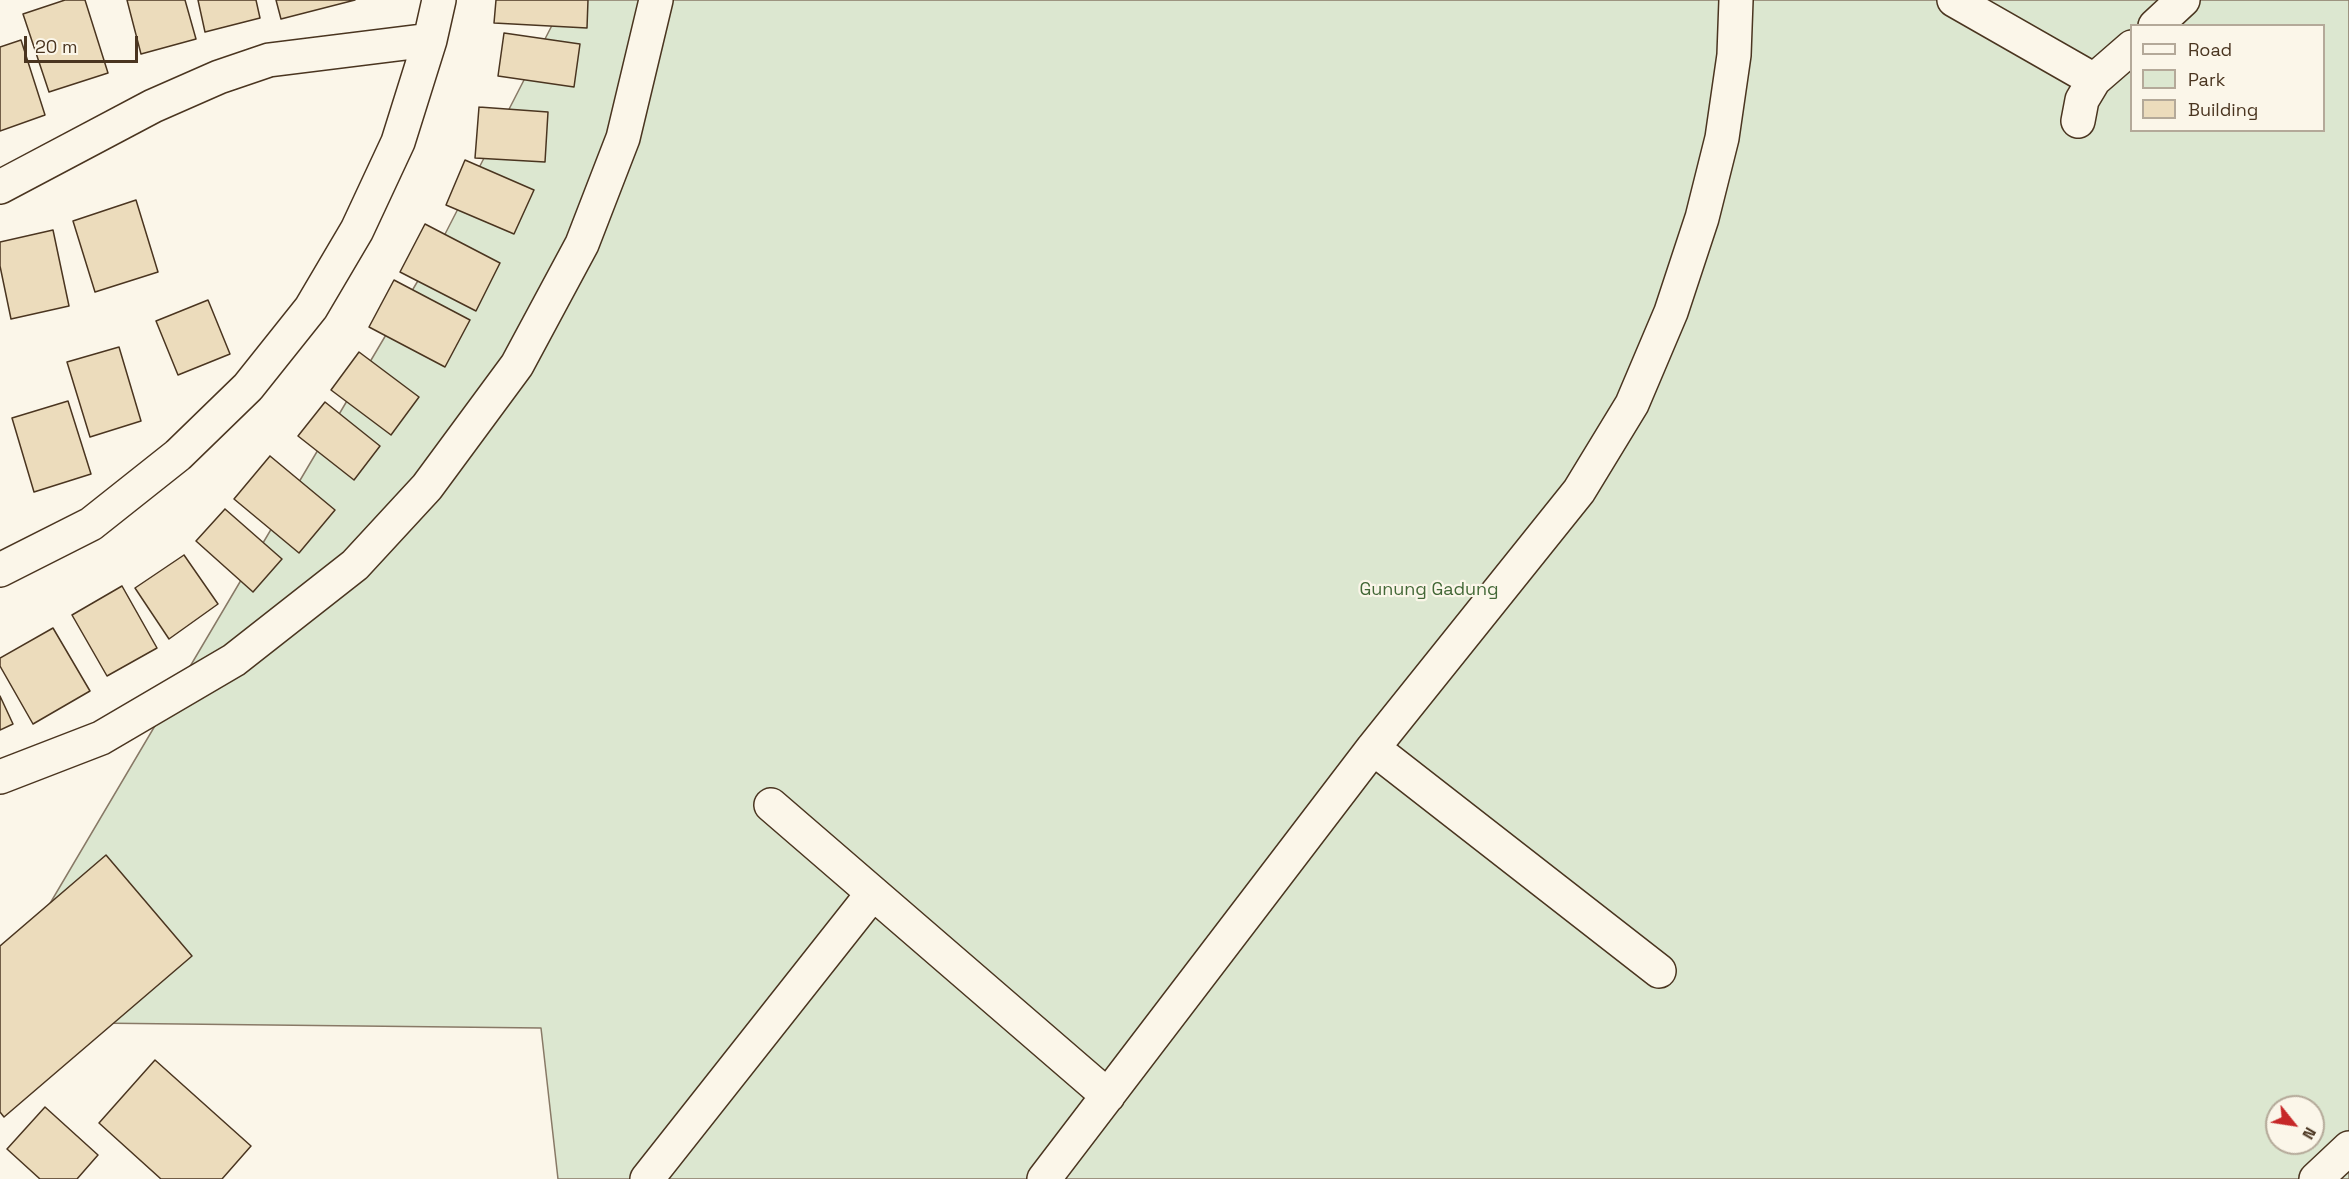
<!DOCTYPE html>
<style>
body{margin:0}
#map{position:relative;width:2349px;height:1179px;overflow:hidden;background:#fbf6e9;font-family:"Space Grotesk",sans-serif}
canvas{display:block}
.legend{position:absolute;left:2130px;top:24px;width:195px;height:108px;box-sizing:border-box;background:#fbf6e9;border:2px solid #b4a999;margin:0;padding:8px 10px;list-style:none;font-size:18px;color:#4a3520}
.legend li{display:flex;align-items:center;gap:12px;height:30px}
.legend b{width:30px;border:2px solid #b4a999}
.north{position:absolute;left:2265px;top:1095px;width:60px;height:60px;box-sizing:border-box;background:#fbf6e9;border:2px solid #b4a999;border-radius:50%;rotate:120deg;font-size:16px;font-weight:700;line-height:24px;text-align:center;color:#4a3520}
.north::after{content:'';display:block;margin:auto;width:21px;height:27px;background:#c62828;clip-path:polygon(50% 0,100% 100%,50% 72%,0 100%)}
.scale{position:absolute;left:24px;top:36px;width:114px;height:27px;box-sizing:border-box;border:3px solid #4a3520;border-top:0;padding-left:8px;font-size:18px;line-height:21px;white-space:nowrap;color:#4a3520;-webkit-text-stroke:4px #fbf6e9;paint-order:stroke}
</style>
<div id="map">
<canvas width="2349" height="1179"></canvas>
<ul class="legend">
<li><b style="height:8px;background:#fbf6e9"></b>Road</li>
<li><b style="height:16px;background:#dce7d0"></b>Park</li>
<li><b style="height:16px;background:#ecdcbc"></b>Building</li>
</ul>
<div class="north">N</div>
<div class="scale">20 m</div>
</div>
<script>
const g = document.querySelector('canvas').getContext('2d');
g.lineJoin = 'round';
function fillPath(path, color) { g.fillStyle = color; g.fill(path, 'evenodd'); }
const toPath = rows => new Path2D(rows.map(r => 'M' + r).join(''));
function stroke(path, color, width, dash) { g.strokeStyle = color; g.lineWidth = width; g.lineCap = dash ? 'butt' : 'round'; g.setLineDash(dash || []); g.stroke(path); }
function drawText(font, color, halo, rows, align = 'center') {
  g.font = font + ' "Space Grotesk",sans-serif'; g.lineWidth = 4.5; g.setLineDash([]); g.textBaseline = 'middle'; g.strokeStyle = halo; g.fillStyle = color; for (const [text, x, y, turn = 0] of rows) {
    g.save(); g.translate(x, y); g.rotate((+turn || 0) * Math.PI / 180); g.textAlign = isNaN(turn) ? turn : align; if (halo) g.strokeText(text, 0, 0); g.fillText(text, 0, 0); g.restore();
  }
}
const green = toPath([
 [565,0,2349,0,2349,1179,558,1179,541,1028,0,1022,0,988,442,240,565,0],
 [2132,26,2324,26,2324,130,2132,130,2132,26],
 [2277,1107,2313,1107,2313,1143,2277,1143,2277,1107]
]);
const building = toPath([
 [65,0,85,0,108,73,49,92,23,14,65,0],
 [127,0,185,0,196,39,141,54,127,0],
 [198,0,256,0,260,18,205,32,198,0],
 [276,0,355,0,281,19,276,0],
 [496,0,588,0,587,28,494,23,496,0],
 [504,33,580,44,574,87,498,76,504,33],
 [21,40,45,115,0,131,0,47,21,40],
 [479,107,548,112,545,162,475,158,479,107],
 [465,160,534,190,514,234,446,205,465,160],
 [136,200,158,272,95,292,73,221,136,200],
 [425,224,500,263,476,311,400,272,425,224],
 [53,230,69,306,11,319,0,266,0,242,53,230],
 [394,280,470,320,445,367,369,327,394,280],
 [208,300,230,354,178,375,156,321,208,300],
 [119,347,141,421,90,437,67,362,119,347],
 [359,352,419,397,391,435,331,390,359,352],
 [68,401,91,474,34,492,12,418,68,401],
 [325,402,380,446,354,480,298,436,325,402],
 [270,456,335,510,299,553,234,499,270,456],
 [225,509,282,559,253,592,196,541,225,509],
 [184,555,218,604,169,639,135,588,184,555],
 [122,586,157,648,107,676,72,615,122,586],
 [53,628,90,691,33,724,0,666,0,658,53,628],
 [0,696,13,724,0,730,0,696],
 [106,855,192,956,4,1117,0,1112,0,946,106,855],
 [155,1060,251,1146,222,1179,161,1179,99,1123,155,1060],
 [45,1107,98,1155,77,1179,40,1179,7,1149,45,1107]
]);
const minor = toPath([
 [1954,0,2094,80],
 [2155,26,2183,0],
 [2078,121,2082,100,2094,80,2132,47],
 [0,187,153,106,219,77,269,60,430,40],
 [0,570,91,524,178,455,248,387,311,308,357,230,398,142,430,40,439,0],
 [1373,748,1659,971],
 [0,777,101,738,234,660,355,565,427,487,517,365,582,244,623,138,656,0],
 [771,805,1108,1096],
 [647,1179,873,893],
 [1044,1179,1373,748,1579,491,1632,404,1671,312,1702,218,1722,138,1734,55,1736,0],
 [2316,1179,2349,1148]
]);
const parkNames = [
 ["Gunung Gadung",1429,590]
];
fillPath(green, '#dce7d0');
stroke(green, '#887966', 1.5);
fillPath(building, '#ecdcbc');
stroke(building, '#4a3520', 1.5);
stroke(minor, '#4a3520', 36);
stroke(minor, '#fbf6e9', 33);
drawText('18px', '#436837', '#fbf6e9', parkNames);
</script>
